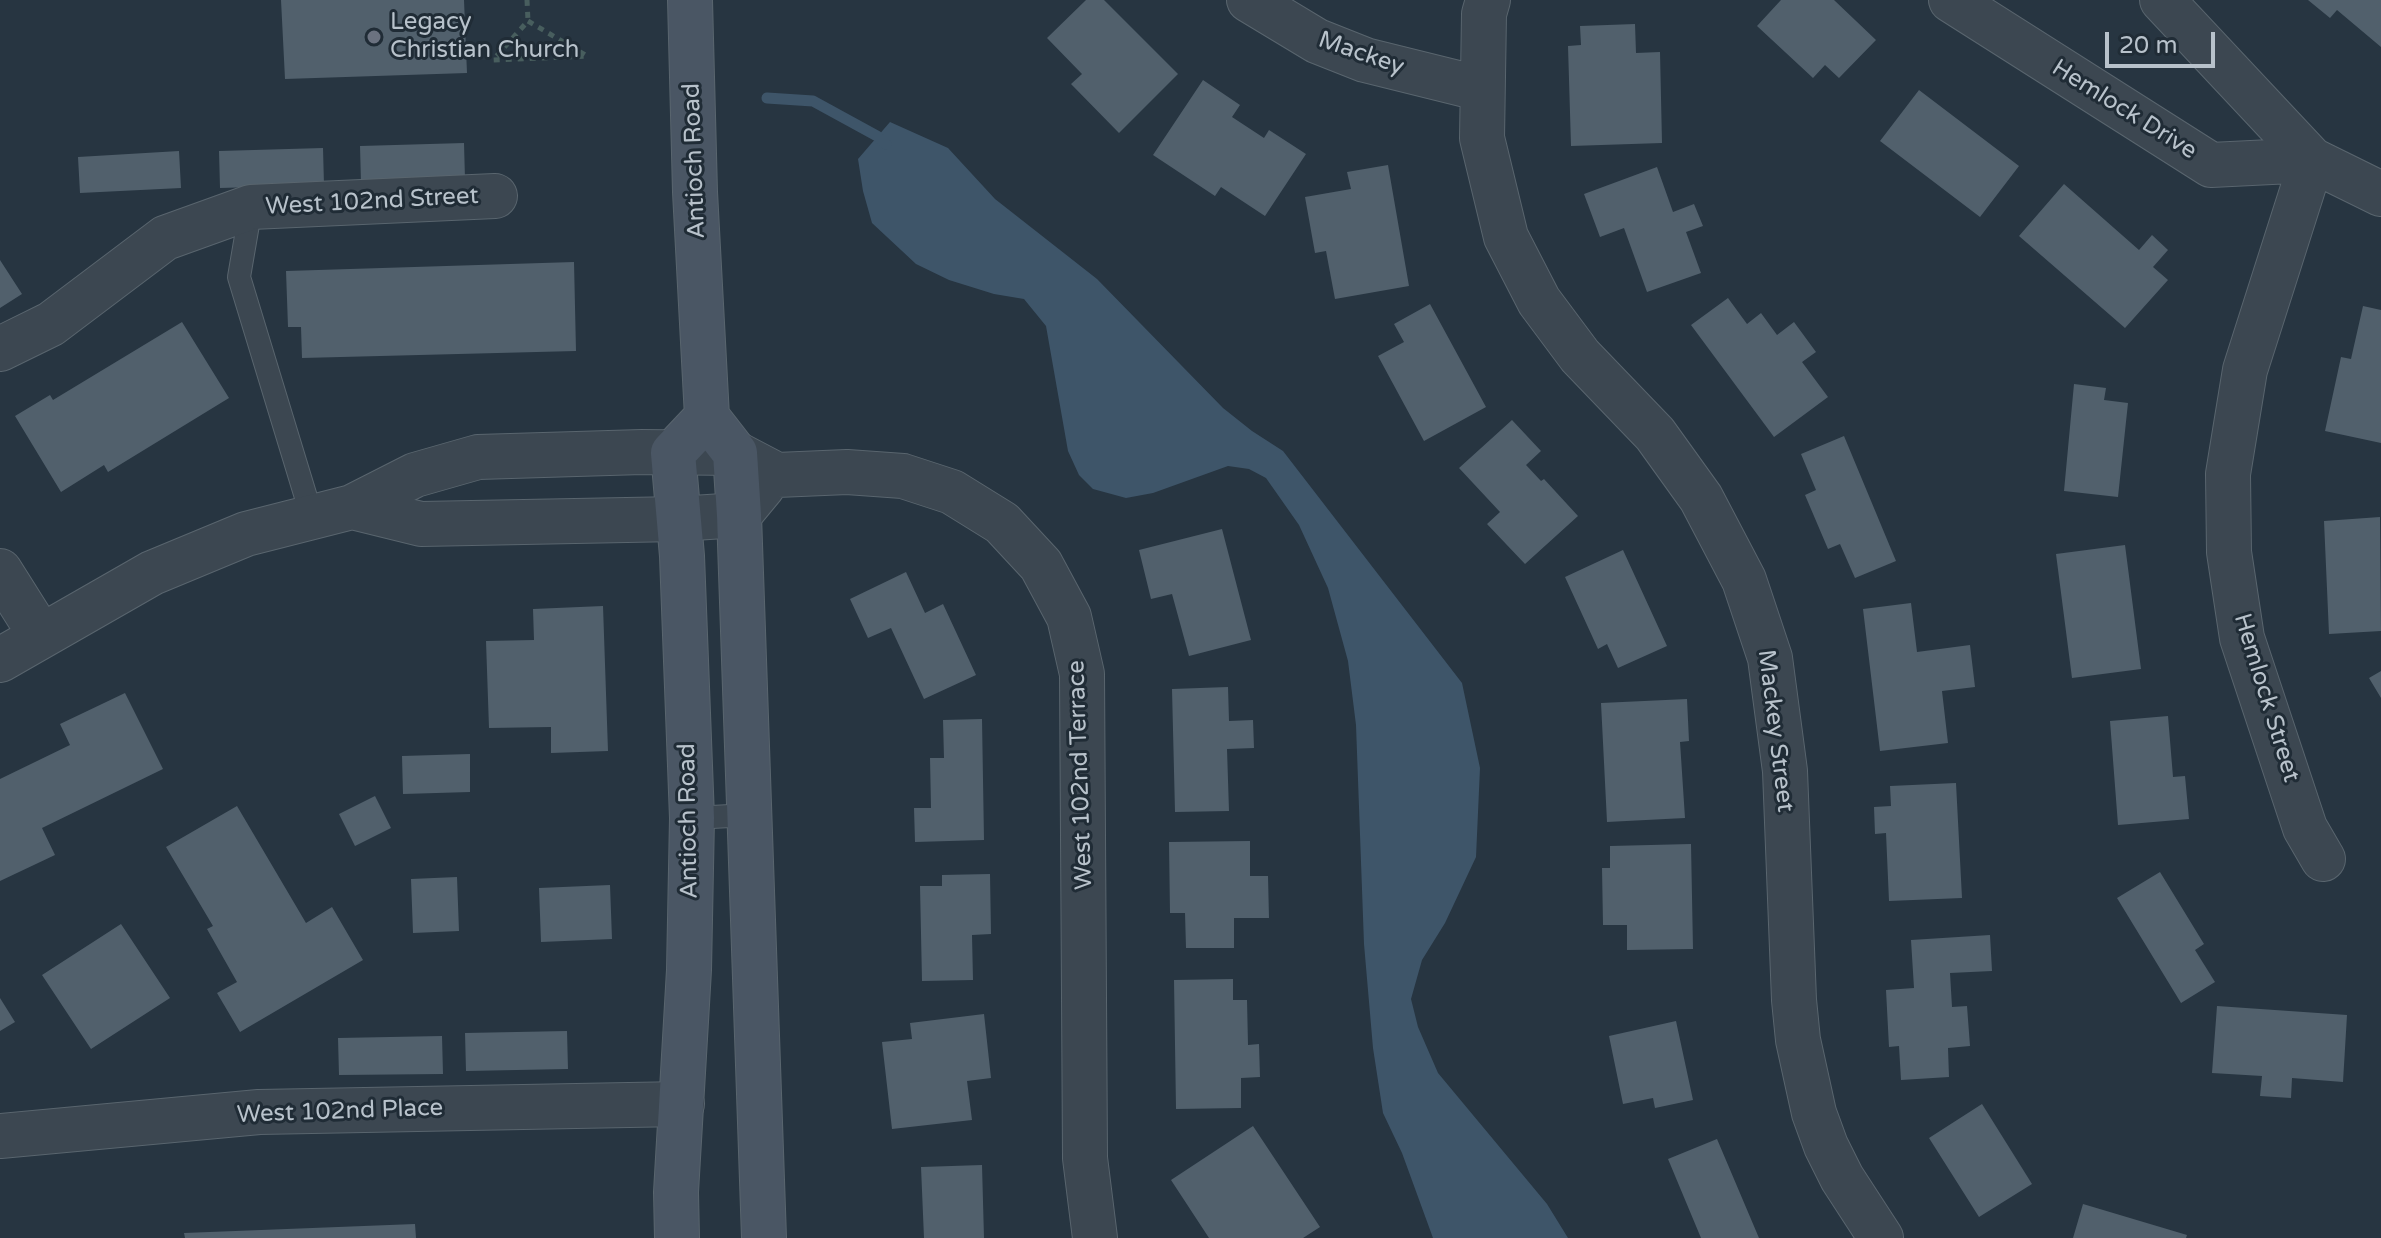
<!DOCTYPE html>
<style>
body{margin:0}
#map{position:relative;width:2381px;height:1238px;overflow:hidden;background:#273541;font-family:"Varela Round",sans-serif}
canvas{display:block}
.scale{position:absolute;left:2105px;top:32px;width:110px;height:36px;box-sizing:border-box;border:4px solid #b8c2cb;border-top:0;padding-left:10px;font-size:24px;line-height:28px;white-space:nowrap;color:#b8c2cb;-webkit-text-stroke:6px #202c36;paint-order:stroke}
</style>
<div id="map">
<canvas width="2381" height="1238"></canvas>
<div class="scale">20 m</div>
</div>
<script>
const g = document.querySelector('canvas').getContext('2d');
g.lineJoin = 'round';
function fillPath(path, color) { g.fillStyle = color; g.fill(path, 'evenodd'); }
const toPath = rows => new Path2D(rows.map(r => 'M' + r).join(''));
function stroke(path, color, width, dash) { g.strokeStyle = color; g.lineWidth = width; g.lineCap = dash ? 'butt' : 'round'; g.setLineDash(dash || []); g.stroke(path); }
function drawText(font, color, halo, rows, align = 'center') {
  g.font = font + ' "Varela Round",sans-serif'; g.lineWidth = 6; g.setLineDash([]); g.textBaseline = 'middle'; g.strokeStyle = halo; g.fillStyle = color; for (const [text, x, y, turn = 0] of rows) {
    g.save(); g.translate(x, y); g.rotate((+turn || 0) * Math.PI / 180); g.textAlign = isNaN(turn) ? turn : align; if (halo) g.strokeText(text, 0, 0); g.fillText(text, 0, 0); g.restore();
  }
}
const water = toPath([
 [890,122,948,148,995,199,1097,279,1223,408,1252,431,1283,451,1462,683,1480,768,1476,857,1445,923,1422,960,1411,999,1418,1027,1438,1073,1547,1204,1568,1238,1433,1238,1402,1153,1383,1113,1373,1048,1364,944,1356,725,1348,661,1328,588,1299,525,1266,478,1249,469,1228,466,1153,493,1126,498,1093,489,1079,475,1068,451,1046,326,1024,299,994,294,949,280,916,264,872,223,863,191,858,159]
]);
const stream = toPath([
 [767,98,813,101,877,136,886,144]
]);
const building = toPath([
 [281,0,464,0,467,73,285,79],
 [1086,0,1104,0,1178,74,1119,133,1071,84,1082,74,1047,38],
 [1781,0,1834,0,1876,40,1839,78,1825,65,1813,78,1757,26],
 [2308,0,2381,0,2381,47,2337,10,2330,18],
 [1635,24,1636,53,1660,52,1662,143,1571,146,1568,46,1581,45,1580,26],
 [1203,80,1240,105,1232,117,1264,138,1269,130,1306,154,1265,216,1221,187,1215,196,1153,155],
 [1919,90,2019,166,1980,217,1880,141],
 [464,143,465,179,361,183,360,146],
 [323,148,324,185,220,188,219,151],
 [179,151,181,188,80,193,78,157],
 [1388,165,1409,286,1335,299,1326,251,1315,253,1305,197,1351,189,1347,172],
 [1657,167,1673,212,1694,204,1703,226,1686,232,1701,273,1647,292,1624,228,1600,237,1584,194],
 [2064,184,2139,250,2152,235,2168,250,2153,267,2168,280,2125,328,2019,236],
 [0,260,22,294,0,308],
 [574,262,576,351,302,358,301,327,288,327,286,271],
 [1728,298,1747,324,1761,313,1777,335,1794,322,1816,352,1802,362,1828,397,1774,437,1691,325],
 [1430,304,1486,407,1424,441,1378,356,1404,342,1394,324],
 [2363,306,2381,310,2381,443,2325,431,2341,357,2351,359],
 [182,322,229,398,108,472,104,465,61,492,15,416,50,395,53,400],
 [2074,384,2106,388,2104,400,2128,403,2118,497,2064,491],
 [1512,420,1541,451,1526,465,1541,481,1544,479,1578,516,1525,564,1487,524,1500,512,1459,468],
 [1844,436,1896,561,1855,578,1840,544,1828,549,1805,495,1816,490,1801,454],
 [2380,517,2381,631,2329,634,2324,521],
 [1222,529,1251,640,1189,656,1172,594,1151,599,1139,550],
 [2125,545,2141,669,2072,678,2056,554],
 [1623,550,1667,646,1618,668,1607,644,1598,649,1565,577],
 [906,572,925,613,943,604,976,675,924,699,891,628,868,638,850,599],
 [1911,603,1917,652,1970,645,1975,687,1942,691,1948,743,1880,751,1863,609],
 [603,606,608,751,551,753,551,727,489,728,486,641,534,640,533,609],
 [2381,671,2381,698,2369,678],
 [1228,687,1229,721,1253,720,1254,748,1227,749,1229,811,1175,812,1172,689],
 [125,693,163,769,42,828,55,855,0,881,0,779,70,745,60,724],
 [1687,699,1689,741,1680,742,1685,818,1607,822,1601,703],
 [2168,716,2173,777,2185,776,2189,819,2118,825,2110,721],
 [982,719,984,840,915,842,914,808,931,808,930,758,944,758,943,720],
 [470,754,470,792,403,794,402,756],
 [1956,783,1962,898,1889,901,1886,833,1875,834,1874,807,1891,806,1890,786],
 [375,796,391,828,355,846,339,814],
 [237,806,306,923,332,907,363,960,240,1032,217,993,237,982,207,929,213,926,166,847],
 [1250,841,1250,876,1268,876,1269,918,1234,918,1234,948,1186,948,1185,913,1170,913,1169,842],
 [1691,844,1693,949,1627,950,1627,925,1603,925,1602,868,1610,868,1610,846],
 [2160,872,2204,944,2195,950,2215,982,2181,1003,2117,898],
 [990,874,991,934,972,935,973,980,922,981,920,886,942,886,942,875],
 [457,877,459,931,413,933,411,879],
 [610,885,612,939,541,942,539,888],
 [121,924,170,998,91,1049,42,975],
 [1990,935,1992,971,1950,973,1952,1007,1967,1006,1970,1046,1948,1048,1949,1077,1901,1080,1899,1046,1889,1047,1886,990,1914,988,1911,940],
 [1233,979,1233,1000,1247,1000,1248,1045,1259,1044,1260,1077,1241,1078,1241,1108,1176,1109,1174,980],
 [0,998,15,1022,0,1031],
 [2217,1006,2347,1015,2343,1082,2292,1078,2291,1098,2260,1096,2262,1076,2212,1073],
 [984,1014,991,1078,967,1081,972,1120,892,1129,882,1042,912,1039,910,1023],
 [1676,1021,1693,1100,1655,1108,1653,1098,1623,1104,1609,1036],
 [567,1031,568,1069,466,1071,465,1033],
 [442,1036,443,1074,339,1075,338,1038],
 [1982,1104,2032,1184,1979,1217,1929,1138],
 [1253,1126,1320,1227,1303,1238,1209,1238,1171,1180],
 [1717,1139,1759,1238,1701,1238,1668,1159],
 [982,1165,984,1238,924,1238,921,1167],
 [2083,1204,2187,1235,2186,1238,2073,1238],
 [415,1224,416,1238,185,1238,184,1233]
]);
const path = toPath([
 [527,0,528,21],
 [528,21,587,56,493,60,528,21]
]);
const lane = toPath([
 [251,207,239,277,312,517],
 [692,818,750,815]
]);
const street = toPath([
 [1249,0,1317,41,1365,60,1482,89],
 [1488,0,1484,14,1482,138,1506,237,1539,301,1580,356,1655,434,1701,498,1744,580,1770,658,1785,771,1794,1000,1798,1040,1814,1113,1826,1146,1842,1178,1881,1238],
 [1951,0,2211,165,2312,160],
 [2162,0,2312,160,2381,194],
 [2312,160,2245,370,2228,474,2229,552,2242,638,2305,828,2323,859],
 [0,349,51,324,165,238,251,207,495,196],
 [352,507,421,524,678,519,739,515,763,486],
 [0,571,41,636],
 [0,660,152,573,246,534,352,507,415,475,478,457,642,452,735,453,777,475,847,472,903,476,952,492,1002,523,1041,565,1069,617,1082,674,1085,1158,1095,1238],
 [0,1136,259,1112,682,1104]
]);
const secondary = toPath([
 [690,0,695,192,707,417,735,453,739,515,764,1238],
 [677,1238,676,1192,689,970,692,818,682,556,673,453,707,417]
]);
const markers = [
 [374,37,8,"#6b7280"]
];
const poiNames = [
 ["Legacy",390,23],
 ["Christian Church",390,51]
];
const streetNames = [
 ["Mackey",1361,54,19],
 ["Hemlock Drive",2124,110,32],
 ["Antioch Road",695,161,-92],
 ["West 102nd Street",372,202,-3],
 ["Hemlock Street",2266,698,73],
 ["Mackey Street",1775,731,83],
 ["West 102nd Terrace",1081,775,-92],
 ["Antioch Road",689,821,-91],
 ["West 102nd Place",340,1112,-2]
];
fillPath(water, '#3e5569');
stroke(stream, '#3e5569', 11);
fillPath(building, '#51606c');
stroke(lane, '#59656e', 24);
stroke(street, '#59656e', 46);
stroke(secondary, '#59656e', 46);
stroke(path, '#485e5e', 5, [6, 6]);
stroke(lane, '#3c4751', 22);
stroke(street, '#3c4751', 44);
stroke(secondary, '#4a5664', 44);
for (const [x, y, r, color] of markers) { const dot = new Path2D(); dot.arc(x, y, r, 0, 2 * Math.PI); g.fillStyle = color; g.fill(dot); stroke(dot, '#202c36', 3); }
drawText('24px', '#b8c2cb', '#202c36', poiNames, 'left');
drawText('24px', '#b8c2cb', '#202c36', streetNames);
</script>
